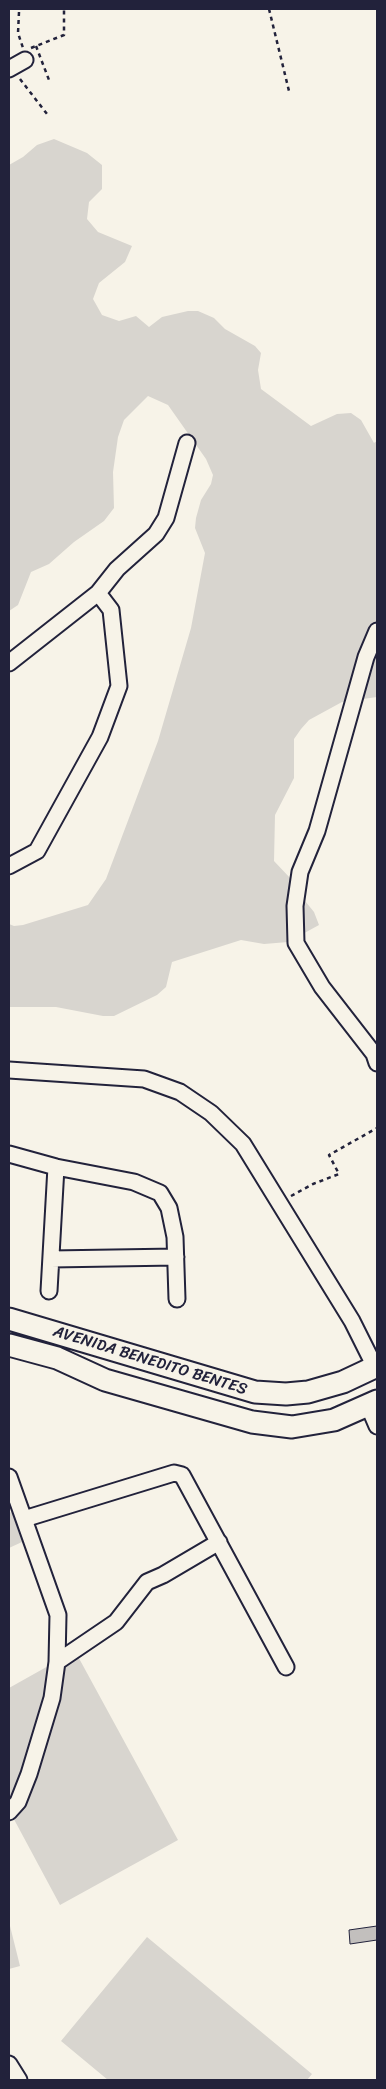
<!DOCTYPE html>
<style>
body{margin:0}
#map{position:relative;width:386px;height:2089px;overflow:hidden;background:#f7f3e8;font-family:Sriracha,sans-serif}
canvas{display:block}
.frame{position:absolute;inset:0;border:10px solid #22223b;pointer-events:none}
</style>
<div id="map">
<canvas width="386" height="2089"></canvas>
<div class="frame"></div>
</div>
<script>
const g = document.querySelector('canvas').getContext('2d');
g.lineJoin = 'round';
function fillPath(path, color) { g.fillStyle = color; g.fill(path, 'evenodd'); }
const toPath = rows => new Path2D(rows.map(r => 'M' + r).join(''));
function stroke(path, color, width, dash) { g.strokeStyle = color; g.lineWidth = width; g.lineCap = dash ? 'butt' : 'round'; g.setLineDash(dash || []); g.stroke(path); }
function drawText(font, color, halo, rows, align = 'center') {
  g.font = font + ' Sriracha,sans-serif'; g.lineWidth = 4.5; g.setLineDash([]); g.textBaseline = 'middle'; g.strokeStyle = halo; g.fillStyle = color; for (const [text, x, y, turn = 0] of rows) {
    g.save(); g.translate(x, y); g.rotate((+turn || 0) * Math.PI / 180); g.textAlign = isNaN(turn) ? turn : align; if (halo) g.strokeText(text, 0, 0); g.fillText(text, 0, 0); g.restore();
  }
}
const green = toPath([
 [54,139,87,153,102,165,102,189,89,202,87,219,98,232,132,246,125,262,99,283,93,299,102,315,119,321,136,316,149,327,162,317,188,311,198,311,214,318,225,329,255,346,261,353,258,370,261,389,311,426,337,414,351,413,361,420,374,443,377,441,377,697,342,702,309,720,301,729,294,739,294,778,275,815,274,861,291,879,297,891,314,912,319,925,288,942,264,944,241,940,172,962,166,987,157,995,114,1016,103,1016,56,1007,9,1007,9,924,14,926,23,925,88,905,106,879,158,741,191,628,205,553,195,528,196,518,201,500,211,484,213,475,206,459,168,405,148,396,124,420,118,437,113,472,114,508,104,521,74,542,49,564,31,572,18,605,9,611,9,165,23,157,37,145],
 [12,1512,22,1542,9,1548,9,1513],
 [75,1651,178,1840,60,1905,9,1810,9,1688],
 [9,1922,20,1966,9,1969],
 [147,1937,312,2074,307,2080,108,2080,61,2041]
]);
const building = toPath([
 [377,1926,377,1940,350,1944,349,1930,377,1926]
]);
const path = toPath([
 [269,9,289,91],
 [19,12,18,33,23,48],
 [36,46,49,80],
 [31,48,64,35,64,9],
 [20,79,47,114],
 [291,1196,313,1184,339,1174,329,1155,377,1128]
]);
const street = toPath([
 [9,69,25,60],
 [377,631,366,657,317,831,300,872,295,906,296,943,322,987,374,1054,377,1063],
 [9,663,98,593,117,569,156,534,166,518,187,443],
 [9,866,37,851,100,737,119,686,111,610,98,593],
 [9,1070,144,1079,180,1092,211,1113,243,1144,352,1321,375,1367],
 [9,1154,56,1167,134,1182,160,1193,169,1208,175,1237,177,1299],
 [51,1259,176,1257],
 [49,1291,56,1167],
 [368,1405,377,1426],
 [9,1477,58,1615,57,1662,52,1698,29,1774,18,1802,9,1812],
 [24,1519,174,1473,182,1475,286,1667],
 [57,1662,116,1622,147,1582,163,1575,219,1542],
 [9,2064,19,2080]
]);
const secondary = toPath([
 [9,1319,255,1392,286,1394,308,1392,343,1382,377,1366],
 [9,1345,57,1358,105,1380,252,1422,292,1427,334,1420,377,1401]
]);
const streetNames = [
 ["AVENIDA BENEDITO BENTES",150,1361,17]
];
fillPath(green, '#d8d5cf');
fillPath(building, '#c2bfbd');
stroke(building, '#22223b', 1);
stroke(street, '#22223b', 19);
stroke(secondary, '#22223b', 25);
stroke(path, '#22223b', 2.5, [4, 4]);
stroke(street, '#f7f3e8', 15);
stroke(secondary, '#f7f3e8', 21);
drawText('16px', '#22223b', '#f7f3e8', streetNames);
</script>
